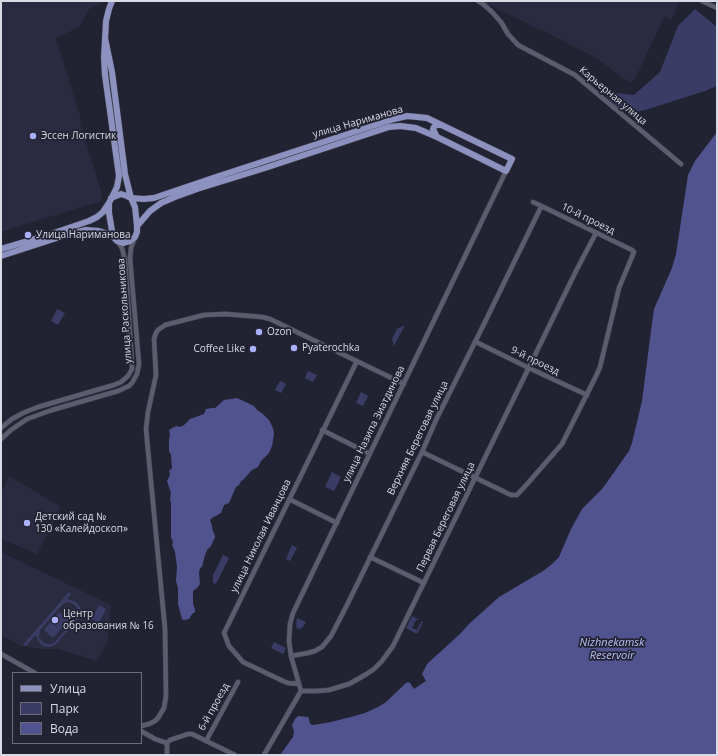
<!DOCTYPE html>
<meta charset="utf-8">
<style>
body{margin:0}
#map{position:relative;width:718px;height:756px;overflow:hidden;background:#222332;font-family:"Open Sans",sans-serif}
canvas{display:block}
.frame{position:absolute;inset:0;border:2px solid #d8dae4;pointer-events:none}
.legend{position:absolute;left:12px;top:672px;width:130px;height:72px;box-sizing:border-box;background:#222332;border:1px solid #6b6c79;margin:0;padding:5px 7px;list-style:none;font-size:12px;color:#d8dae4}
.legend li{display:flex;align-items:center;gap:8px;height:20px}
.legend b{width:20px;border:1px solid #6b6c79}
</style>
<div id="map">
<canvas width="718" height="756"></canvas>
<div class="frame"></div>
<ul class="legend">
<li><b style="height:5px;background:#8d91bf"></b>Улица</li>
<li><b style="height:11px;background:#3a3c65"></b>Парк</li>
<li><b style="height:11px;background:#51538f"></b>Вода</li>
</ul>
</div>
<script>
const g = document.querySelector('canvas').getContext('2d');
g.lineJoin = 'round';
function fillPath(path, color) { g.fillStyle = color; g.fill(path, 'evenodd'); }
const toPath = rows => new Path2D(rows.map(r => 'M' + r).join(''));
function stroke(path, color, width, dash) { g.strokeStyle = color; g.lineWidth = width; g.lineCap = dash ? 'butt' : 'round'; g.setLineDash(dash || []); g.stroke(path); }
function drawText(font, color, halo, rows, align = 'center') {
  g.font = font + ' "Open Sans",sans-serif'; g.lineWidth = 3.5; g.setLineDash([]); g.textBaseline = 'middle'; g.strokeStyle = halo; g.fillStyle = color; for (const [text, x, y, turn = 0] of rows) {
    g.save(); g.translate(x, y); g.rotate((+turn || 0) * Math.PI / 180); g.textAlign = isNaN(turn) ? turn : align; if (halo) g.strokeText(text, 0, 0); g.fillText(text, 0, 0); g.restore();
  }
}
const built = toPath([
 [1,1,102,1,100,4,90,8,79,27,56,38,80,116,80,123,102,195,101,201,1,232],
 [482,1,679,1,672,19,670,19,664,17,636,77,630,83,592,55,590,55,538,28,537,29,529,26,529,24],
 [9,476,61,507,37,554,1,539,1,493],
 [1,552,111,605,108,640,97,661,58,649,41,649,22,646,1,635]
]);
const green = toPath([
 [695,9,717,27,717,86,705,91,645,110,631,113,616,107,602,92,601,84,616,93,634,95,660,72,678,26],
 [57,309,65,313,58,325,51,321],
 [405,325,394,346,392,339,397,329],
 [308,371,317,375,313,382,305,378],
 [280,381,286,384,281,393,275,390],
 [361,392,368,396,363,406,356,403],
 [332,472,341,477,334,491,325,487],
 [292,545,297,548,290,561,286,559],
 [223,555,229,558,216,584,213,583,213,575],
 [69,592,71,594,67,599,76,602,80,607,81,614,78,619,55,645,49,647,43,646,38,641,36,635,26,646,23,645],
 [67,602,72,603,76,606,78,611,77,616,54,643,49,644,44,643,39,638,40,630,63,604],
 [99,605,106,609,99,623,92,619],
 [59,612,69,620,53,638,44,630],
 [412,616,418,619,419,620,416,620,412,628,417,630,421,622,422,621,423,622,417,634,406,628],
 [297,618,306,622,303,627,300,629,298,629,296,627],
 [274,642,286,648,283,654,271,648]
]);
const water = toPath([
 [717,132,717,755,280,755,293,737,294,731,292,725,295,719,298,716,308,717,309,719,310,724,313,725,331,722,351,717,365,713,378,707,386,702,406,683,408,682,410,683,414,689,426,681,422,674,427,664,460,634,470,623,499,597,543,571,552,564,559,557,571,529,582,509,601,490,605,485,629,451,632,443,642,401,652,323,654,309,672,268,676,254,688,175,695,161],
 [237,398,254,406,256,409,263,414,269,420,273,428,274,434,272,446,269,453,261,461,258,467,252,470,243,480,241,481,239,485,236,487,229,503,224,505,221,513,212,518,210,520,212,526,213,532,214,533,215,537,211,546,207,550,205,555,202,567,200,568,199,573,200,584,197,588,193,591,193,604,195,609,195,612,192,614,189,619,184,620,182,619,178,604,178,588,176,581,177,567,175,552,172,545,173,542,171,537,171,503,170,499,171,493,167,481,170,475,169,471,172,468,171,455,169,451,169,439,170,435,169,430,174,427,177,426,180,427,184,425,190,419,204,414,206,409,212,408,215,408,224,400]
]);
const minor = toPath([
 [478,1,483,4,491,11,501,22,508,34,518,45,575,75,681,164],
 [702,1,717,8],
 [476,342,529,368,587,395],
 [1,428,12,419,23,413,38,407,114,385,121,382,128,376,132,369,132,364,125,260,122,248,117,241],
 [322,430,370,454],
 [1,439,11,430,27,419,52,410,118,391,129,386,132,383,137,374,139,364,130,258,131,248,135,237],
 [422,452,511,495,517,495,528,483,562,444,597,374,600,367,619,288,634,252,632,250,533,202],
 [289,499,337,523],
 [370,557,424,583],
 [1,654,35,673],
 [291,656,308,653,315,651,322,647,331,636,345,609,422,452,436,420,483,326,541,207],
 [299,684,288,683,283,681,243,662,229,646,224,633,357,361],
 [301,691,291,656,289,641,290,624,293,613,506,171],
 [301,691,317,691,329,690,349,684,365,675,374,669,382,661,393,646,576,271,596,233],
 [141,726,149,724,155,721,158,718,164,708,166,696,165,629,146,429,148,412,156,375,154,339,156,333,158,330,165,325,204,315,225,314,262,317,270,319,404,384],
 [141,731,155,739,167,743],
 [206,741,238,682],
 [167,743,170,740,188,734,192,734,235,755],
 [167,755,167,743],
 [264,755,301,691]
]);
const major = toPath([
 [105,38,112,72,125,174,131,198,135,207,137,226,137,232,135,237,130,241,123,243,117,241,113,237,109,213,109,203,117,187,119,176,105,75,104,58,106,21,109,9,112,1],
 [437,137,433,129,434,127,436,125,442,125],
 [111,198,121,194,127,196,131,198,144,199,154,198,216,177,394,119,407,116,427,118,512,159,506,171,437,137,416,128,400,126,389,127,265,168,197,189,175,197,161,203,150,211,137,226],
 [1,249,45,236,89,221,97,217,103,212,109,203],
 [1,256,66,235,86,230,99,231,109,234,113,237]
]);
const markers = [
 [33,136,4,"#aab0fb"],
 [28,235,4,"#aab0fb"],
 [259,332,4,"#aab0fb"],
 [294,348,4,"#aab0fb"],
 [253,349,4,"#aab0fb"],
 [27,523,4,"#aab0fb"],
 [55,620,4,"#aab0fb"]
];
const streetNames = [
 ["Карьерная улица",613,96,40],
 ["улица Нариманова",358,122,-16],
 ["10-й проезд",588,219,26],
 ["улица Раскольникова",125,311,-94],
 ["9-й проезд",535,361,26],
 ["улица Назипа Зиатдинова",374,424,-64],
 ["Верхняя Береговая улица",418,438,-64],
 ["Первая Береговая улица",446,517,-64],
 ["улица Николая Иванцова",261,536,-64],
 ["6-й проезд",214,707,-61]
];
const poiNames = [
 ["Эссен Логистик",41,136],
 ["Улица Нариманова",36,235],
 ["Ozon",267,332],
 ["Pyaterochka",302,348],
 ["Coffee Like",245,349,"right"],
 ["Детский сад №",35,517],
 ["130 «Калейдоскоп»",35,529],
 ["Центр",63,614],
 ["образования № 16",63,626]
];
const waterNames = [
 ["Nizhnekamsk",612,643],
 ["Reservoir",612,656]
];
fillPath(built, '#2a2b40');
fillPath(green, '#3a3c65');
fillPath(water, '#51538f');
stroke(minor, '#3c3d4a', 5.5);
stroke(major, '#3c3d4a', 7);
stroke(minor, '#5b5d6f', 4.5);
stroke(major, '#8d91bf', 6);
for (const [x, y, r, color] of markers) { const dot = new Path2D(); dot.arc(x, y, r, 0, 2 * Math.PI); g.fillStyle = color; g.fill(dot); stroke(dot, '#222332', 1.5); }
drawText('10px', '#d8dae4', '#222332', streetNames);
drawText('10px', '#d8dae4', '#222332', poiNames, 'left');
drawText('italic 11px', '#bbc1f7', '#222332', waterNames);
</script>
